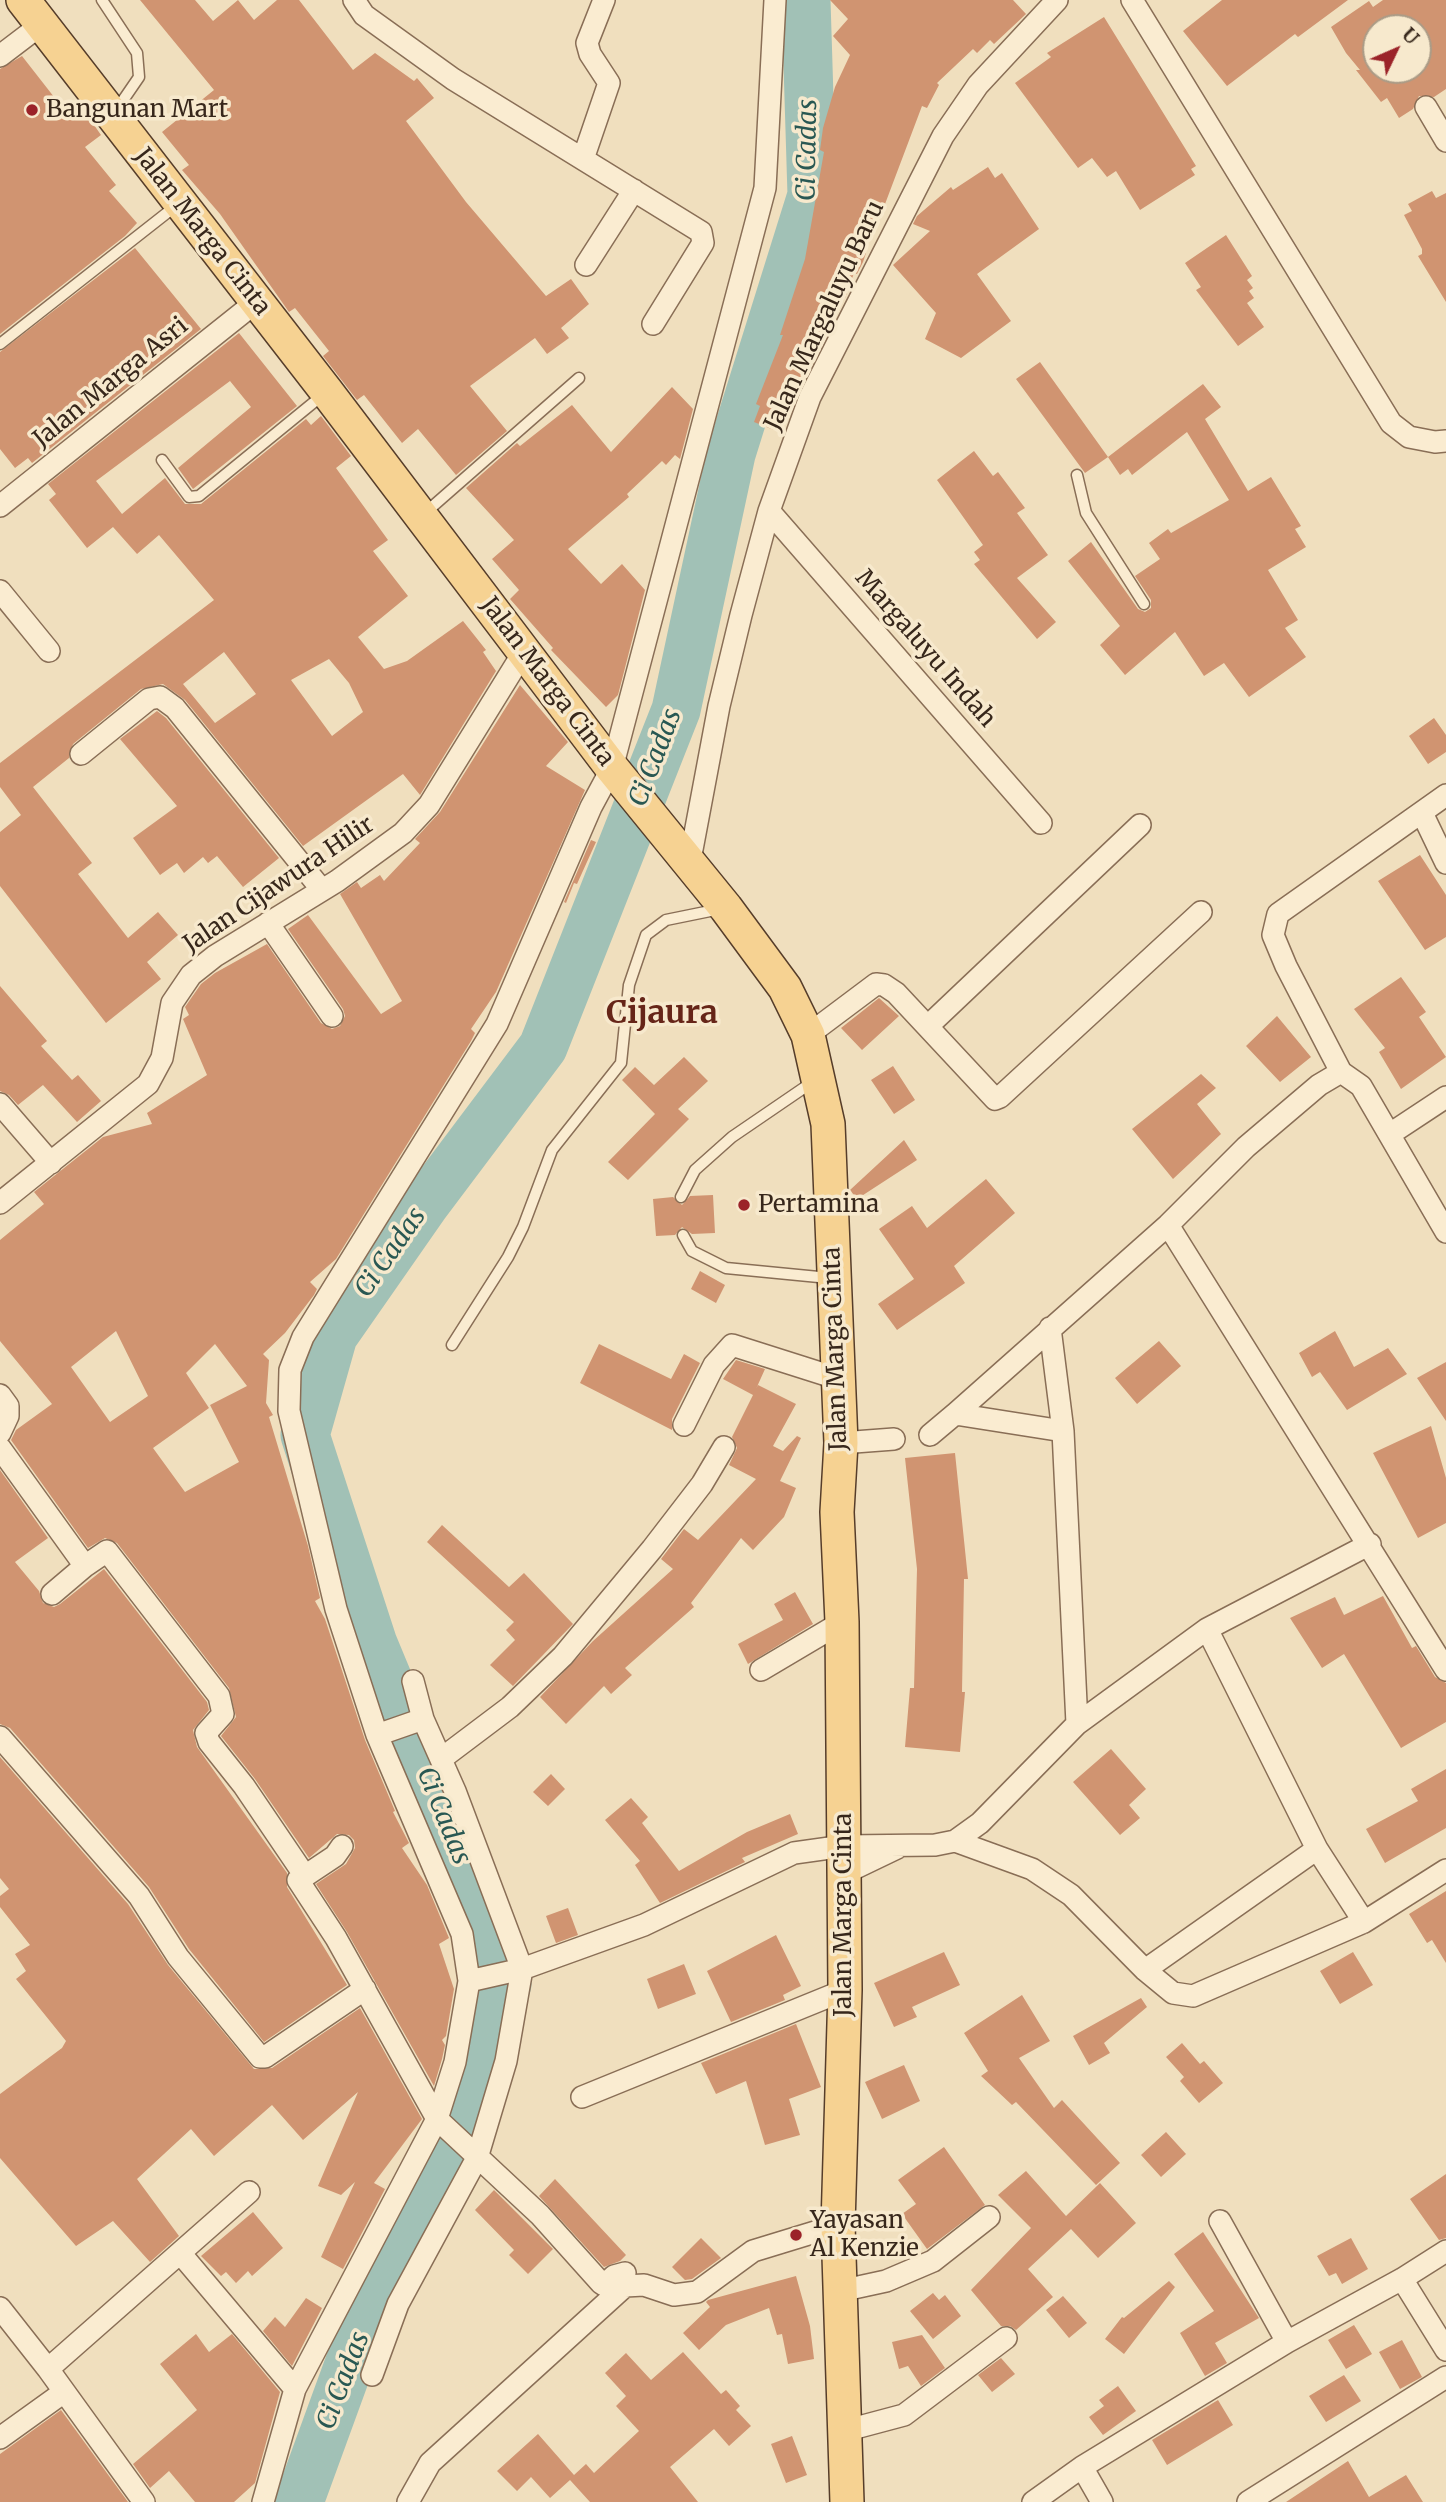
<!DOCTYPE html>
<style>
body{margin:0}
#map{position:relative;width:1446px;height:2502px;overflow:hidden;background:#f0dfbe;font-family:Merriweather,serif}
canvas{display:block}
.north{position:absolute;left:1362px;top:14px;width:70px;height:70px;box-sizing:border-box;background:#f7e9cd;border:2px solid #aa9b86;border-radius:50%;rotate:46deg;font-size:19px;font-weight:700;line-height:28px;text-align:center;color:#37271b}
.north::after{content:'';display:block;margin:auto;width:24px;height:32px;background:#9b2329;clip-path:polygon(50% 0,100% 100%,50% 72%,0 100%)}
</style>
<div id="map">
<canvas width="1446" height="2502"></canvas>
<div class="north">U</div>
</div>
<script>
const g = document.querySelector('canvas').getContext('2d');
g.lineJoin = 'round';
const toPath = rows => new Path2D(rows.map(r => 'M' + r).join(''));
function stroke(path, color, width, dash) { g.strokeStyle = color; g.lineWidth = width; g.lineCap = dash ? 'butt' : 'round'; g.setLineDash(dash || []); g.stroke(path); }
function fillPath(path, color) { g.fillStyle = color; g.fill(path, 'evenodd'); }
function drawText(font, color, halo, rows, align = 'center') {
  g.font = font + ' Merriweather,serif'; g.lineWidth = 7; g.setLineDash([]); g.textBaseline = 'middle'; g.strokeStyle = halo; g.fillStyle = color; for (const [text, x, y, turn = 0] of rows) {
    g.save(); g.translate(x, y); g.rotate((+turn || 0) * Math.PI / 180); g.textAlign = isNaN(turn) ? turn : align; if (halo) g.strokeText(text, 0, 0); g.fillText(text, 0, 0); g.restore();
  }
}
const river = toPath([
 [299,2502,361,2332,446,2151,507,1984,458,1849,373,1644,305,1435,333,1336,425,1204,543,1047,676,710,731,454,812,195,806,0]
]);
const building = toPath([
 [140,0,195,0,213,21,238,0,254,20,277,0,299,0,353,70,375,53,414,81,417,78,434,98,406,121,466,202,546,296,571,279,589,304,561,328,569,338,547,354,535,338,470,386,507,431,456,475,418,429,402,443,364,395,357,400,323,356,329,351,295,308,289,312,220,214,182,170,189,165,162,132,214,90],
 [830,0,1013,0,1026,14,994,44,990,40,977,53,973,49,937,83,939,85,927,108,922,106,882,212,880,211,862,251,866,253,863,262,857,274,854,273,845,298,841,296,822,345,800,387,797,386,784,416,780,414,774,430,754,422,760,406,756,404,783,335,780,335,805,259,824,152,820,150,823,128,835,87,850,55,833,36,848,19],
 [1222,0,1348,0,1298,37,1295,34,1227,86,1183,31],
 [1383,0,1446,0,1446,89,1434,97,1419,96,1413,109,1399,118,1387,98,1381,102,1356,70,1360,70,1346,53,1331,27,1369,1,1373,7],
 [1376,28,1418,28,1418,70,1376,70],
 [1104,17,1196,166,1191,169,1195,175,1140,210,1116,171,1107,177,1092,158,1078,168,1015,83,1051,57,1047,53],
 [22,56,72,120,85,112,101,135,85,147,116,185,109,191,137,223,125,236,0,334,0,69],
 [988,167,995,178,1002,173,1039,229,977,274,1011,321,961,358,925,339,936,313,893,265,930,231,913,224,917,216,951,187,953,190],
 [1432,191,1436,198,1446,193,1446,302,1418,256,1422,254,1422,249,1404,215,1412,211,1408,204],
 [1226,235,1252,276,1247,280,1253,288,1249,291,1254,298,1247,303,1264,327,1238,346,1196,290,1201,287,1185,263],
 [135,248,201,329,32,463,28,458,15,468,0,449,0,352],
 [239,333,297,406,193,489,178,468,251,407,230,381,96,481,122,514,165,478,185,504,201,504,306,419,311,425,321,416,351,456,336,468,388,540,373,551,408,596,358,637,384,669,407,661,463,621,486,650,483,652,496,671,420,795,403,774,303,846,185,700,163,684,141,689,73,744,69,758,33,787,92,863,78,874,128,938,158,912,178,935,147,962,161,979,106,1023,0,886,0,832,21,815,0,787,0,763,214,600,159,535,137,554,113,527,87,548,49,500,56,494,48,484],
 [224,652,256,694,215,723,183,684],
 [329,659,349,683,363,712,332,736,291,680],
 [1040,362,1108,457,1085,473,1016,379],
 [1203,384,1221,407,1205,419,1248,491,1271,477,1301,526,1295,529,1306,547,1268,570,1298,620,1285,628,1306,657,1249,697,1224,663,1204,676,1175,632,1125,675,1100,645,1120,626,1068,561,1091,542,1138,609,1145,612,1151,608,1151,600,1135,576,1160,559,1149,543,1168,529,1171,533,1229,500,1187,432,1132,475,1128,469,1120,475,1108,457],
 [672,387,693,409,680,459,675,455,666,465,662,461,627,494,629,497,568,549,601,584,622,564,645,590,618,695,606,707,551,650,553,648,510,599,519,590,492,559,514,540,466,488,517,443,520,446,572,405,611,452],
 [974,451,993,476,998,472,1025,508,1017,513,1048,555,1017,578,1056,622,1037,639,974,564,980,560,974,552,983,545,937,480],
 [520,685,568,742,546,766,585,790,496,992,471,1029,475,1033,471,1041,336,1259,310,1282,317,1289,314,1295,285,1333,263,1354,269,1360,266,1403,273,1415,269,1417,308,1546,320,1598,315,1601,325,1619,365,1740,395,1811,393,1812,409,1843,402,1848,427,1885,449,1938,439,1944,454,1989,446,2036,442,2040,445,2045,442,2059,434,2086,347,1932,316,1884,346,1864,355,1848,354,1840,349,1835,337,1834,309,1858,255,1779,221,1736,236,1717,229,1688,117,1543,105,1538,88,1548,11,1440,16,1430,52,1404,0,1341,0,1240,44,1204,34,1192,103,1137,152,1124,147,1113,207,1075,183,1019,189,1015,185,1007,201,984,215,973,267,944,321,1023,332,1029,340,1026,345,1016,343,1009,288,929,308,915,381,1014,402,1001,340,894,357,882,361,888,380,875,384,881,420,843,415,839,440,812],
 [116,1331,148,1396,110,1422,71,1367],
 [215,1344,247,1386,210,1405,239,1462,185,1492,153,1448,209,1408,186,1373],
 [157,711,166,718,279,858,243,887,217,856,208,863,203,857,184,873,177,863,160,875,133,838,177,806,120,739],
 [1434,718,1446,735,1446,752,1428,764,1409,736],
 [591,840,596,842,577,884,574,883,566,903,564,902],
 [1420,855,1446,895,1446,937,1425,950,1378,881],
 [1401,977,1426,1012,1419,1017,1446,1057,1401,1089,1379,1052,1385,1048,1354,1009],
 [0,986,47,1041,41,1046,72,1080,78,1075,101,1101,77,1122,43,1085,18,1105,9,1095,0,1091],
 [879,998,899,1016,862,1050,841,1028],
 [1277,1016,1311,1057,1280,1082,1246,1046],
 [684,1057,708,1081,678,1109,689,1119,628,1180,608,1162,655,1114,622,1080,635,1067,654,1085],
 [893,1066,915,1100,894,1114,871,1080],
 [1201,1074,1216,1088,1197,1104,1221,1134,1173,1179,1132,1129],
 [904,1140,917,1160,857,1199,850,1190],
 [986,1179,1015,1213,954,1266,965,1283,897,1330,878,1304,914,1279,879,1229,912,1206,927,1228],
 [713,1195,715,1233,692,1234,682,1227,675,1235,656,1236,653,1199,673,1197,682,1205,690,1196],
 [700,1271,725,1285,716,1303,691,1289],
 [1335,1331,1354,1367,1388,1348,1407,1374,1347,1410,1320,1372,1312,1377,1299,1353],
 [1159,1341,1181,1366,1137,1404,1115,1378],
 [599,1344,671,1379,684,1354,700,1363,672,1419,672,1430,580,1383],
 [736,1360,765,1369,756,1389,758,1385,796,1404,773,1446,783,1451,797,1436,801,1438,780,1481,796,1488,784,1517,753,1550,741,1538,691,1603,694,1607,625,1668,632,1675,611,1694,604,1686,566,1724,540,1697,593,1641,673,1569,661,1559,684,1529,698,1540,756,1479,729,1465,737,1448,732,1437,753,1395,723,1379],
 [1446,1362,1446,1421,1417,1378],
 [1431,1426,1446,1478,1446,1523,1418,1538,1373,1453],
 [955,1453,968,1579,964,1579,962,1692,965,1692,960,1752,905,1747,910,1688,914,1688,917,1569,905,1458],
 [0,1470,48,1538,15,1562,39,1591,43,1603,54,1607,60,1604,104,1569,207,1702,209,1710,193,1730,197,1747,287,1873,287,1887,347,1985,264,2042,189,1949,149,1887,10,1728,0,1724],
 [442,1525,509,1587,524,1573,573,1624,513,1686,490,1665,515,1640,506,1630,514,1622,427,1542],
 [795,1592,813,1624,748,1664,738,1644,783,1620,774,1604],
 [1383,1596,1412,1648,1416,1646,1435,1677,1446,1683,1446,1722,1401,1748,1344,1654,1322,1668,1290,1618,1335,1597,1344,1615],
 [1111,1749,1146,1789,1129,1805,1140,1818,1120,1835,1073,1782],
 [0,1757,128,1904,168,1965,254,2069,272,2068,360,2008,422,2119,374,2183,385,2189,343,2269,321,2257,355,2182,341,2195,318,2186,358,2092,303,2140,272,2105,214,2156,191,2129,137,2179,179,2236,150,2262,113,2221,76,2246,0,2158,0,2094,62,2048,66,2041,16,1979,26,1971,15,1954,30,1945,0,1907,0,1896,9,1889,0,1878],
 [1446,1769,1446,1828,1385,1863,1366,1829,1418,1801,1411,1789],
 [551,1774,565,1789,548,1806,533,1792],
 [631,1798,648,1817,642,1823,679,1871,747,1832,790,1814,798,1834,742,1858,745,1862,660,1903,635,1865,640,1861,605,1820],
 [1446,1891,1446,1963,1432,1940,1427,1943,1409,1914],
 [568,1908,578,1935,556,1943,546,1916],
 [776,1935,801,1986,783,1995,785,2000,731,2022,707,1971],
 [944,1952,960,1985,912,2007,917,2017,894,2027,874,1983],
 [1353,1952,1373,1985,1340,2004,1320,1971],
 [684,1964,696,1994,658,2009,647,1979],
 [1022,1995,1050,2041,1019,2058,1054,2108,1062,2100,1120,2163,1096,2185,1016,2102,1012,2105,981,2076,988,2071,964,2033],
 [1141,1998,1147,2007,1104,2043,1110,2053,1089,2065,1073,2036],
 [796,2024,821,2087,789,2099,800,2135,765,2145,746,2081,716,2094,701,2063],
 [1182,2043,1200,2064,1204,2061,1223,2083,1199,2103,1180,2081,1184,2077,1166,2057],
 [904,2065,920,2101,882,2119,865,2082],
 [1166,2132,1186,2154,1161,2177,1141,2155],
 [944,2147,985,2205,927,2249,902,2214,916,2204,898,2180],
 [1026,2171,1066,2216,1100,2183,1136,2223,1098,2258,1071,2229,1028,2269,1053,2297,1016,2330,1010,2326,1001,2326,971,2290,1031,2228,998,2195],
 [1446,2174,1446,2238,1439,2240,1410,2199],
 [555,2179,626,2255,620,2261,604,2267,539,2196],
 [494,2190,553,2249,528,2274,509,2255,514,2250,475,2210],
 [253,2212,283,2248,252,2276,248,2271,236,2283,226,2272,221,2276,201,2256],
 [1203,2232,1259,2318,1215,2343,1227,2363,1205,2376,1180,2333,1214,2311,1174,2254],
 [701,2238,721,2258,692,2279,685,2280,672,2267],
 [1351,2238,1368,2269,1342,2284,1336,2273,1329,2276,1317,2256],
 [796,2276,810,2326,814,2359,788,2364,782,2334,777,2335,769,2308,726,2325,699,2350,683,2333,710,2307,706,2302,708,2300],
 [1169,2281,1175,2287,1124,2354,1105,2339,1122,2317,1124,2318],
 [933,2293,939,2300,945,2295,961,2316,933,2339,910,2311],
 [1063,2296,1087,2323,1069,2338,1046,2310],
 [306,2298,322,2308,292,2366,263,2331,275,2317,285,2327],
 [1354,2325,1372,2354,1346,2369,1328,2340],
 [196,2334,209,2352,232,2334,280,2392,255,2483,234,2502,195,2502,169,2471,150,2488,133,2464,197,2410,160,2364],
 [922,2335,945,2368,921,2386,908,2366,899,2369,892,2342],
 [1402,2340,1422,2377,1400,2389,1379,2352],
 [683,2352,721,2394,726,2390,740,2406,736,2410,751,2426,729,2446,714,2429,670,2467,698,2502,590,2502,570,2480,550,2498,531,2477,517,2491,497,2471,538,2434,574,2475,586,2464,594,2473,639,2431,616,2406,626,2396,605,2373,626,2353,651,2380],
 [1001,2358,1015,2374,992,2392,978,2375],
 [1344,2375,1361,2401,1326,2422,1309,2396],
 [1118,2386,1136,2411,1103,2435,1089,2417,1104,2406,1099,2400],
 [1218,2400,1233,2425,1167,2465,1152,2440],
 [61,2410,128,2502,0,2502,0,2454],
 [792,2436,807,2475,786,2483,771,2444],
 [1348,2461,1369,2497,1406,2475,1423,2502,1286,2502]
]);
const lane = toPath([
 [102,0,137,53,139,77,115,112],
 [0,344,177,205],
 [162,460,189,497,199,496,324,394],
 [1077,475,1086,513,1144,604],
 [425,513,579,378],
 [681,1197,695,1170,732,1137,814,1081],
 [683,1235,692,1251,726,1268,829,1278],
 [452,1345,508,1257,523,1227,552,1150,621,1063,629,985,646,935,666,920,720,909]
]);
const street = toPath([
 [354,0,364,15,453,79,701,232,703,243,653,324],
 [1132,0,1391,423,1409,437,1435,442,1446,441],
 [0,56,42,24],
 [1426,107,1446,141],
 [583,159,609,83,590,54,587,43,604,0],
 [586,265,634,190],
 [0,506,256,302],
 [769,511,1041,823],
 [0,591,49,651],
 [81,754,149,699,160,697,175,708,322,890],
 [1422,813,1446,863],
 [690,860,719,706,741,615,769,511,810,397,943,136,978,85,1057,0],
 [268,923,332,1016],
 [928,1026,1140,825],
 [808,1035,876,984,884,985,896,993,995,1099,1000,1097,1201,912],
 [1341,1072,1286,966,1273,935,1278,914,1446,795],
 [0,1104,51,1163],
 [1390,1134,1446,1097],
 [0,1203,148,1084,162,1058,172,1003,191,975,215,956,337,881,403,833,429,805,523,653],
 [1168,1225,1446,1670],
 [0,1395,8,1406,8,1416,0,1433],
 [955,1414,1168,1225,1246,1147,1319,1085,1341,1072,1361,1086,1446,1232],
 [684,1425,714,1365,732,1345,836,1378],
 [930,1435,955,1414,1063,1431,1050,1328],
 [841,1443,894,1439],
 [0,1448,85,1566,107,1551,219,1696,223,1714,206,1733,209,1742,244,1786,305,1876,298,1880,336,1938,437,2119,540,2215,601,2283,604,2285,614,2276,625,2273],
 [52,1594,85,1566],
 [761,1670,842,1622],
 [1077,1724,1207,1629],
 [377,1735,423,1719],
 [0,1737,139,1896,178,1957,260,2057,265,2057,365,1989],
 [441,1759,510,1707,563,1656,652,1549,702,1484,724,1447],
 [955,1841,1032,1869,1071,1895,1145,1970,1173,1993,1193,1996,1364,1922,1317,1849,1207,1629,1370,1544],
 [845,1873,897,1848],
 [305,1876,335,1856,342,1846],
 [1364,1922,1446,1870],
 [1145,1970,1317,1849],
 [469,1981,522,1969,644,1925,794,1853,844,1846,935,1845,955,1841,980,1823,1077,1724,1063,1431],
 [582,2097,845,1990],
 [1220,2221,1287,2342],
 [181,2254,295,2389],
 [1402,2279,1446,2350],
 [840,2291,886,2281,933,2261,989,2217],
 [0,2308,48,2369,144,2502],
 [48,2369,249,2192],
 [372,2375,398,2304,477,2158,506,2061,522,1969,455,1791,423,1719,413,1681],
 [844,2431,904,2415,1006,2338],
 [0,2438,64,2392],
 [1082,2467,1102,2502],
 [263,2502,295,2389,437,2119,455,2062,469,1981,462,1934,377,1735,336,1609,289,1411,290,1370,303,1337,497,1024,591,807,612,768,765,188,775,0],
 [408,2502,430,2463,625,2286,644,2285,674,2295,697,2292,753,2251,838,2225],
 [1033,2502,1082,2467,1287,2342,1402,2279,1446,2251],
 [1248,2502,1446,2377]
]);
const primary = toPath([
 [23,0,327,392,612,768,726,908,785,988,808,1035,828,1124,841,1443,837,1512,842,1622,845,1990,838,2225,847,2502]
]);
const markers = [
 [32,110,7,"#9b2329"],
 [744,1205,7,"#9b2329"],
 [796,2235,7,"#9b2329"]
];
const poiNames = [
 ["Bangunan Mart",46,110],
 ["Pertamina",758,1205],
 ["Yayasan",810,2221],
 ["Al Kenzie",810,2249]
];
const streetNames = [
 ["Jalan Marga Cinta",202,232,52],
 ["Jalan Margaluyu Baru",825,316,-65],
 ["Jalan Marga Asri",111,383,-39],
 ["Margaluyu Indah",925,649,49],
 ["Jalan Marga Cinta",547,682,53],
 ["Jalan Cijawura Hilir",279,885,-34],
 ["Jalan Marga Cinta",836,1349,-92],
 ["Jalan Marga Cinta",844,1915,-90]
];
const waterNames = [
 ["Ci Cadas",808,150,-89],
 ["Ci Cadas",656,758,-69],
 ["Ci Cadas",391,1253,-55],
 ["Ci Cadas",443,1816,68],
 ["Ci Cadas",344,2381,-69]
];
const districtNames = [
 ["Cijaura",662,1014]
];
stroke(river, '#a1c1b6', 49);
fillPath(building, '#d09471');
stroke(lane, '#896e56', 13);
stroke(street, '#896e56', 24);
stroke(primary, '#563d2a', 36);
stroke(lane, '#faecd1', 10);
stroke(street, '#faecd1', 21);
stroke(primary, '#f6d292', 33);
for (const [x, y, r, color] of markers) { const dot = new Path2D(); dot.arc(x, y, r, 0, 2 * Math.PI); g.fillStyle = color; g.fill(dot); stroke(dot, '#f7e9cd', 2.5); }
drawText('24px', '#37271b', '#f7e9cd', poiNames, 'left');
drawText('24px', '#37271b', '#f7e9cd', streetNames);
drawText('italic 26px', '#295853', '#f7e9cd', waterNames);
drawText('bold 32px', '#662518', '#f7e9cd', districtNames);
</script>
